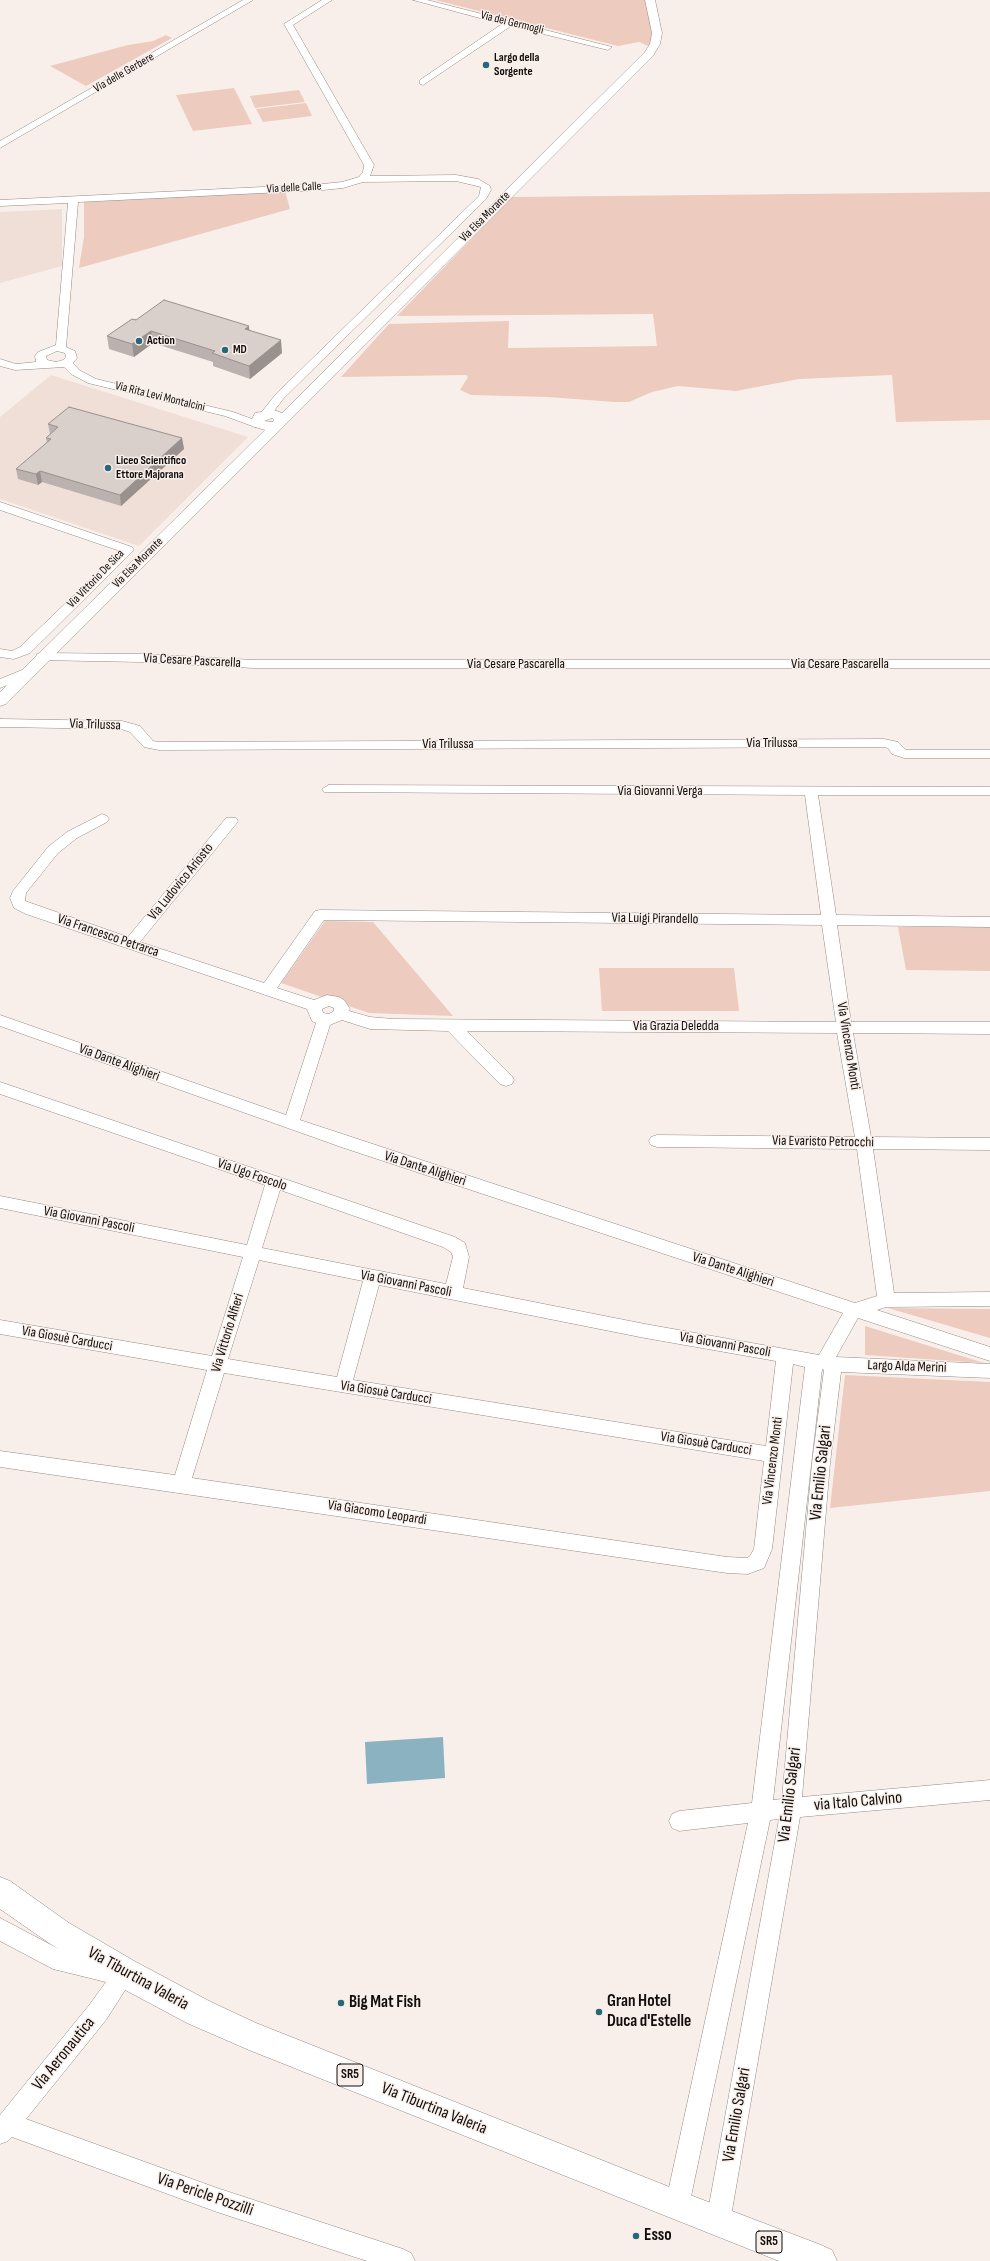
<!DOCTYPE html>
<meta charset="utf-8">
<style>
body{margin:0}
canvas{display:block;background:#f9efea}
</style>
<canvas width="990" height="2261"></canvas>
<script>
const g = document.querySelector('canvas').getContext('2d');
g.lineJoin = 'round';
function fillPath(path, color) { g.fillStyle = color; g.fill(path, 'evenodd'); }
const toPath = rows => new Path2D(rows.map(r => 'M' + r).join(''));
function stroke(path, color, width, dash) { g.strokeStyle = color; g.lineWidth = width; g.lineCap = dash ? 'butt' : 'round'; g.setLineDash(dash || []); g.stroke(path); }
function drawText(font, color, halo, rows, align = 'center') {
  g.font = font + ' "Sofia Sans Condensed",sans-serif'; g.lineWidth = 3; g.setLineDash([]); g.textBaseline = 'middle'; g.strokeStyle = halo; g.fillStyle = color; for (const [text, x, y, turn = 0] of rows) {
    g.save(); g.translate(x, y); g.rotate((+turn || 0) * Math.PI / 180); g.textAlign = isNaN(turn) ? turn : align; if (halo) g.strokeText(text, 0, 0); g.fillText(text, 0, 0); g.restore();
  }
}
const built = toPath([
 [62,209,62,266,0,283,0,212],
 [51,375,248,437,139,546,0,499,0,417]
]);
const green = toPath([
 [435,0,646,0,654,32,653,40,648,46,639,42,618,46],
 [166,35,172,38,86,86,50,66,128,45,153,41],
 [234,88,252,124,193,131,176,95],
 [299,90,305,102,255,108,250,96],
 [306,103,312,116,263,122,256,109],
 [285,191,290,209,79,268,84,237,84,202],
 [990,192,990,420,896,422,892,375,799,379,736,391,678,386,652,392,629,402,614,402,548,397,471,395,460,390,468,377,466,375,341,377,389,324,509,321,508,348,657,346,653,314,397,316,512,197],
 [325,921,373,922,453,1016,369,1013,281,983],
 [898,927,990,927,990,971,906,970],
 [599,968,734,968,739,1011,602,1011],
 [888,1308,990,1309,990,1338],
 [865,1326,984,1363,865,1355],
 [845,1375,990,1382,990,1491,830,1508]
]);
const water = toPath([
 [443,1737,445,1778,367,1784,365,1742]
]);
const minor = toPath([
 [243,0,253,0,0,148,0,141,243,0],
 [322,0,332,0,293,25,374,165,370,176,456,175,478,179,490,186,491,190,486,199,284,398,270,416,266,417,260,414,276,394,479,196,481,187,456,181,363,182,343,188,323,190,78,202,66,347,75,351,77,358,73,363,79,370,96,379,233,412,263,423,265,425,263,427,255,427,225,416,88,383,71,374,64,367,15,370,0,366,0,359,16,364,36,362,35,356,38,352,56,345,68,203,0,206,0,200,323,184,342,182,359,177,363,172,364,165,284,24,322,0],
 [57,351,65,353,66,357,63,360,56,362,47,360,46,356,57,351],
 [413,0,427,0,612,47,608,50,511,26,423,85,420,84,420,80,502,24,413,0],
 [0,502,132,547,134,550,30,653,14,659,0,657,0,649,12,651,20,647,120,551,0,510,0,502],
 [42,653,141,654,254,660,990,660,990,668,254,668,141,662,37,660,36,657,37,654,42,653],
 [27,668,32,669,33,672,32,675,0,688,0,679,27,668],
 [0,719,122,721,140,726,153,741,159,742,884,739,898,742,906,750,990,750,990,758,904,758,892,754,888,748,884,747,159,750,144,747,130,732,121,729,0,727,0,719],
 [329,785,990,787,990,795,818,795,836,915,990,917,990,927,837,925,851,1022,990,1022,990,1034,853,1033,871,1137,990,1138,990,1150,873,1149,894,1293,990,1292,990,1306,886,1307,877,1310,990,1347,990,1361,858,1318,836,1357,990,1364,990,1378,841,1372,830,1463,802,1797,990,1780,990,1800,800,1817,730,2222,726,2230,718,2234,710,2230,706,2222,779,1819,770,1820,689,2206,685,2214,677,2218,669,2214,665,2206,748,1823,679,1831,672,1828,669,1821,672,1814,679,1811,752,1803,805,1367,793,1364,772,1549,764,1568,748,1574,727,1573,0,1467,0,1451,175,1475,207,1370,0,1334,0,1320,212,1356,243,1257,0,1208,0,1196,247,1245,265,1185,0,1094,0,1082,455,1237,465,1243,469,1257,463,1288,645,1324,819,1355,843,1313,344,1148,0,1026,0,1015,286,1115,316,1023,312,1021,307,1009,26,914,14,908,10,898,13,891,48,847,67,832,102,814,107,816,109,819,107,822,77,838,58,853,26,893,25,901,128,937,226,818,236,818,238,821,236,824,140,942,264,983,315,911,320,910,821,915,805,795,324,792,322,789,329,785],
 [324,920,822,925,836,1022,393,1019,370,1017,349,1011,350,1009,344,1000,339,997,327,995,314,1000,277,988,324,920],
 [329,1006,334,1008,334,1011,329,1014,323,1013,322,1009,329,1006],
 [342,1020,370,1029,448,1031,500,1084,506,1086,512,1084,514,1080,512,1076,467,1031,837,1033,855,1137,657,1135,651,1137,649,1141,651,1145,657,1147,857,1149,877,1296,855,1303,300,1120,330,1025,342,1020],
 [280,1190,443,1247,451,1252,453,1257,446,1284,262,1248,280,1190],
 [259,1260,363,1281,337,1377,228,1359,259,1260],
 [379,1285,645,1338,776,1361,766,1446,353,1380,379,1285],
 [822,1369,824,1370,812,1463,782,1799,773,1800,822,1369],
 [224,1373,764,1461,754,1549,750,1556,747,1558,727,1557,192,1478,224,1373],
 [0,1918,57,1948,120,1964,125,1962,133,1965,136,1973,106,2020,26,2119,217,2188,403,2249,411,2253,415,2261,367,2261,217,2212,12,2137,8,2141,0,2144,0,2115,90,2004,106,1982,53,1969,0,1941,0,1918]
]);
const tertiary = toPath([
 [645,0,655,0,662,33,660,44,653,56,6,704,0,706,0,692,265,430,252,426,250,423,255,413,274,410,282,413,645,52,650,44,652,33,645,0],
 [272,418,274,420,273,422,264,421,272,418]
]);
const primary = toPath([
 [0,1877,10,1881,69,1923,136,1962,209,2001,256,2023,677,2190,821,2245,832,2250,837,2261,779,2261,249,2050,187,2023,114,1984,49,1943,0,1909,0,1877]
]);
const wall = toPath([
 [132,319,250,330,282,353,250,379,213,366,213,362,153,343,134,357,109,349,107,336],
 [48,424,182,438,184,449,121,506,42,482,38,485,18,479,16,469,47,443,46,438,50,434]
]);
const shadedWall = toPath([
 [249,326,250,339,245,329],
 [151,331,153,343,134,357,132,344],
 [281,340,282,353,250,379,249,366],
 [182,438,184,449,121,506,120,495],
 [40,471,42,482,38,485,36,474]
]);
const building = toPath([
 [164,300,249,326,245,329,281,340,249,366,212,353,215,351,151,331,132,344,107,336,132,319,136,320,164,300],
 [69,407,182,438,120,495,40,471,36,474,16,469,51,439,46,438,58,427,48,424,69,407]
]);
const markers = [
 [486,65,4,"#26677a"],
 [139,341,4,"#26677a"],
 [225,350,4,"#26677a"],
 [108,468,4,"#26677a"],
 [341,2003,4,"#26677a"],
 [599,2012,4,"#26677a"],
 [636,2236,4,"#26677a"]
];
const farStreetnames = [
 ["Via dei Germogli",512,23,14],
 ["Via delle Gerbere",124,73,-30],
 ["Via delle Calle",294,188,-3],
 ["Via Elsa Morante",485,217,-45],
 ["Via Rita Levi Montalcini",160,397,14],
 ["Via Elsa Morante",138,563,-45],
 ["Via Vittorio De Sica",96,579,-46]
];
const farPoinames = [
 ["Largo della",494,58],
 ["Sorgente",494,72],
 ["Action",147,341],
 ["MD",233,350],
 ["Liceo Scientifico",116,461],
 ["Ettore Majorana",116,475]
];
const shields = [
 [350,2075,26],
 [769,2242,26]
];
const shieldNames = [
 ["SR5",350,2075],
 ["SR5",769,2242]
];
const streetNames = [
 ["Via Cesare Pascarella",192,661,3],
 ["Via Cesare Pascarella",516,664],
 ["Via Cesare Pascarella",840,664],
 ["Via Trilussa",95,725,2],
 ["Via Trilussa",772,743],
 ["Via Trilussa",448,744],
 ["Via Giovanni Verga",660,791],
 ["Via Ludovico Ariosto",181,882,-51],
 ["Via Luigi Pirandello",655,919,1],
 ["Via Francesco Petrarca",108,936,19],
 ["Via Grazia Deledda",676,1026],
 ["Via Vincenzo Monti",848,1046,81],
 ["Via Dante Alighieri",119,1063,20],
 ["Via Evaristo Petrocchi",823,1142,1],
 ["Via Dante Alighieri",425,1169,18],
 ["Via Ugo Foscolo",252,1175,19],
 ["Via Giovanni Pascoli",89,1220,11],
 ["Via Dante Alighieri",733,1270,18],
 ["Via Giovanni Pascoli",406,1284,11],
 ["Via Vittorio Alfieri",228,1333,-73],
 ["Via Giosuè Carducci",67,1339,10],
 ["Via Giovanni Pascoli",725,1345,10],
 ["Largo Alda Merini",907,1367,2],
 ["Via Giosuè Carducci",386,1393,9],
 ["Via Giosuè Carducci",706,1444,9],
 ["Via Vincenzo Monti",773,1461,-83],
 ["Via Giacomo Leopardi",377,1513,9]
];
const nearStreetnames = [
 ["Via Emilio Salgari",821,1473,-84],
 ["Via Emilio Salgari",790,1795,-83],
 ["via Italo Calvino",858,1802,-5],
 ["Via Tiburtina Valeria",138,1979,29],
 ["Via Aeronautica",64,2054,-51],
 ["Via Tiburtina Valeria",434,2109,22],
 ["Via Emilio Salgari",737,2115,-80],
 ["Via Pericle Pozzilli",205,2195,19]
];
const nearPoinames = [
 ["Gran Hotel",607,2002],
 ["Duca d'Estelle",607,2022],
 ["Big Mat Fish",349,2003],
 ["Esso",644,2236]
];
fillPath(built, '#f0dfd7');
fillPath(green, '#edcbbe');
fillPath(water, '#8ab2c1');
stroke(minor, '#938a86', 1);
stroke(tertiary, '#938a86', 1);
stroke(primary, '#938a86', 1);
fillPath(minor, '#fff');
fillPath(tertiary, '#fff');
fillPath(primary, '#fff');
fillPath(wall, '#bbb2af');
fillPath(shadedWall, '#98918e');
fillPath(building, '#d9cfcb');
stroke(building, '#98918e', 1);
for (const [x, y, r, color] of markers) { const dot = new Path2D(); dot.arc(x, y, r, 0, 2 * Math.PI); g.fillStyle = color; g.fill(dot); stroke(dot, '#f9efea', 1.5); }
drawText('12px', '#110e0d', '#f9efea', farStreetnames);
drawText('bold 12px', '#110e0d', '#f9efea', farPoinames, 'left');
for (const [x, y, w] of shields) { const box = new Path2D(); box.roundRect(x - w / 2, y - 11, w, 22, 3); g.fillStyle = '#f9efea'; g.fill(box); stroke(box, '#110e0d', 1); }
drawText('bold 13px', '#110e0d', null, shieldNames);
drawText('14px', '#110e0d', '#f9efea', streetNames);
drawText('17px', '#110e0d', '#f9efea', nearStreetnames);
drawText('bold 17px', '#110e0d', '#f9efea', nearPoinames, 'left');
</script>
